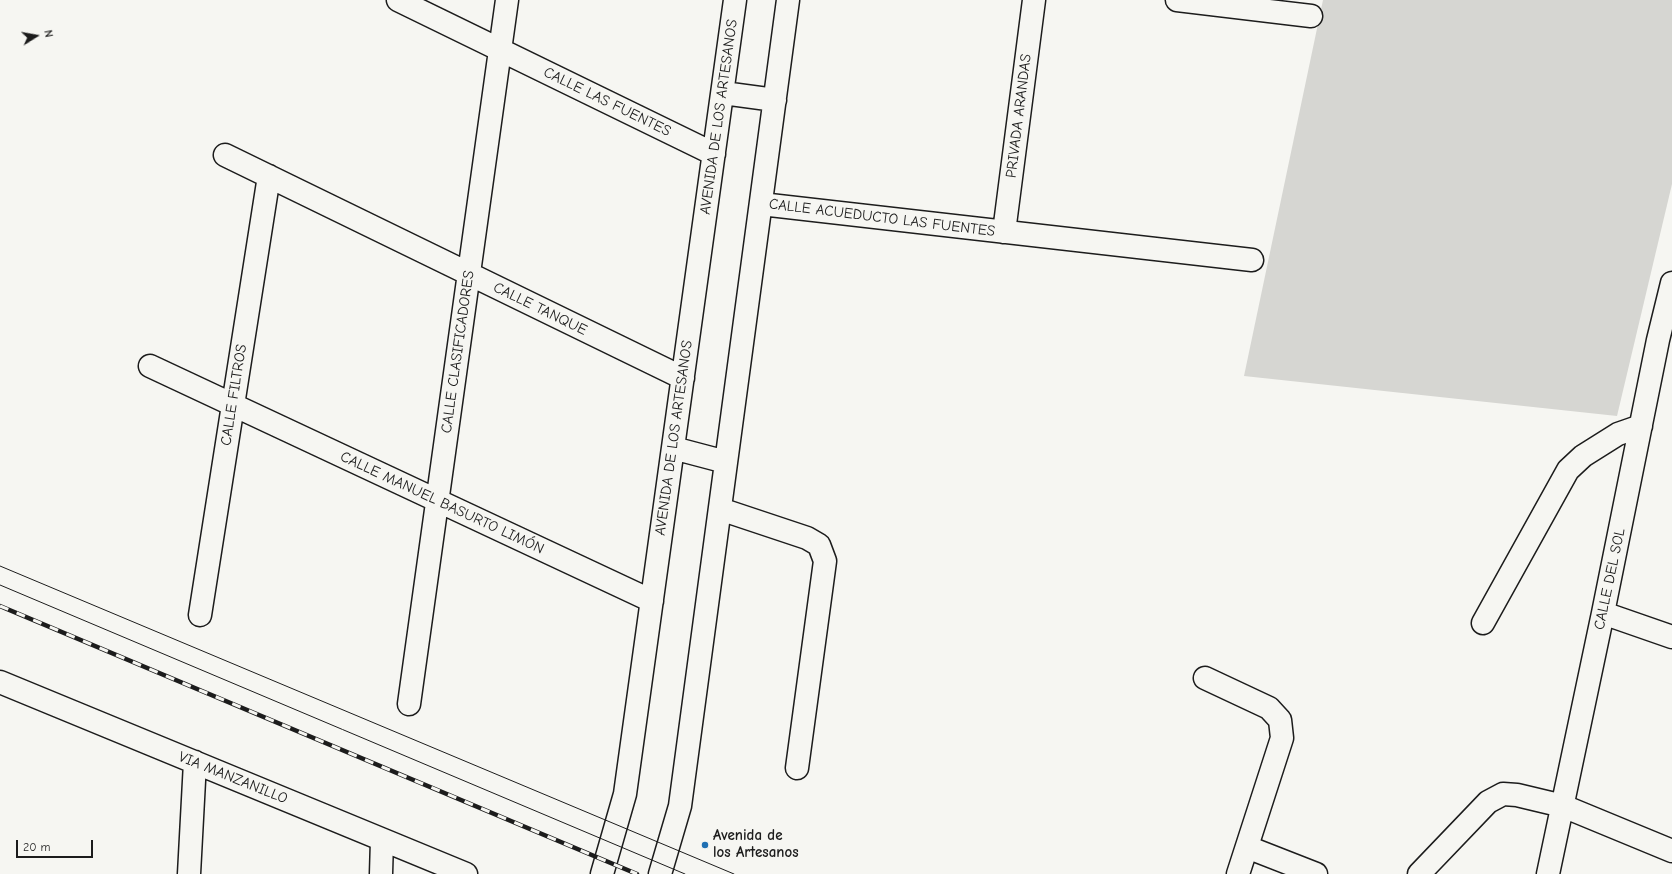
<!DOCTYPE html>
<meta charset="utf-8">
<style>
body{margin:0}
#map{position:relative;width:1672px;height:874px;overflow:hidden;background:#f6f6f2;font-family:"Comic Neue",sans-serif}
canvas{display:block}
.north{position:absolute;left:16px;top:16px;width:40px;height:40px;-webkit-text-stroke:3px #f6f6f2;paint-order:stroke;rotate:79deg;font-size:11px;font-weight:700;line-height:16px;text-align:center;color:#1c1c1c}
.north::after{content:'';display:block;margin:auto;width:14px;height:18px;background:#1c1c1c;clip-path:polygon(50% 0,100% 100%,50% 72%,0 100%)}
.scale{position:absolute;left:16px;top:840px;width:77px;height:18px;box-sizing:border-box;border:2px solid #1c1c1c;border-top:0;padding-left:5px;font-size:12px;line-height:14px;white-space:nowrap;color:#1c1c1c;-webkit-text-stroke:3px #f6f6f2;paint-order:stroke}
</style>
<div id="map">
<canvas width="1672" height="874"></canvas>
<div class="north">N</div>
<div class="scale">20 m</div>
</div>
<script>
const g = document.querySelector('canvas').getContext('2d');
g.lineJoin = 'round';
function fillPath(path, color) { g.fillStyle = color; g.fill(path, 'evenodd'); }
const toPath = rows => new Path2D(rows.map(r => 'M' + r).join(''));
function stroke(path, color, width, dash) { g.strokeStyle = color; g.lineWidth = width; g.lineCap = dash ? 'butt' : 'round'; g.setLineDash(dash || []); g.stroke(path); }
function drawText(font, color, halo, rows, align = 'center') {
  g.font = font + ' "Comic Neue",sans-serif'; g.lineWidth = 3; g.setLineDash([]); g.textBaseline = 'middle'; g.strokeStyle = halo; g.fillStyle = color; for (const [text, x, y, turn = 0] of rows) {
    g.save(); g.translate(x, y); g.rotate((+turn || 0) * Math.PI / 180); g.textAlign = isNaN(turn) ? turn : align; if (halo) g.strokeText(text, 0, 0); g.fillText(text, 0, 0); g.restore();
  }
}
const green = toPath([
 [1323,0,1672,0,1672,184,1617,416,1244,376]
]);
const minor = toPath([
 [398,0,714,154],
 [1177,0,1311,16],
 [723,93,775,100],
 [225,155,683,378],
 [761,204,1252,260],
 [1004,232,1034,0],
 [150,366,652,601],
 [673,448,726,462],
 [720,509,807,538,819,545,825,561,797,768],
 [1603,613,1672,637],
 [200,615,269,176],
 [1483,623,1568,470,1583,456,1618,434,1641,426],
 [1205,678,1269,708,1280,720,1282,738,1238,874],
 [0,682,466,874],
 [409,704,507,0],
 [1247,847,1316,874],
 [189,874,195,762],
 [381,874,382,840],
 [602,874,625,794,735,0],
 [660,874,680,806,788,0],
 [1419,874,1488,802,1503,794,1517,795,1563,806,1672,851],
 [1548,874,1603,613,1658,340,1672,283]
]);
const tram = toPath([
 [0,566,734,874],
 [0,585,685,874]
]);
const rail = toPath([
 [0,606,637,874]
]);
const markers = [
 [705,845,4,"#1f6fb2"]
];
const streetNames = [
 ["CALLE LAS FUENTES",607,102,26],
 ["PRIVADA ARANDAS",1019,116,-83],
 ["AVENIDA DE LOS ARTESANOS",719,117,-82],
 ["CALLE ACUEDUCTO LAS FUENTES",882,218,7],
 ["CALLE TANQUE",540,309,26],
 ["CALLE CLASIFICADORES",458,352,-82],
 ["CALLE FILTROS",234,395,-81],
 ["AVENIDA DE LOS ARTESANOS",674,438,-82],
 ["CALLE MANUEL BASURTO LIMÓN",442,503,25],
 ["CALLE DEL SOL",1610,579,-78],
 ["VIA MANZANILLO",233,778,22]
];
const poiNames = [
 ["Avenida de",713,836],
 ["los Artesanos",713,853]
];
fillPath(green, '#d6d6d2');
stroke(minor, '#1c1c1c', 25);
stroke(minor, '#f6f6f2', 22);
stroke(tram, '#1c1c1c', 1);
stroke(rail, '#1c1c1c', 4.5);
stroke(rail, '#f6f6f2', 3, [9]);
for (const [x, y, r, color] of markers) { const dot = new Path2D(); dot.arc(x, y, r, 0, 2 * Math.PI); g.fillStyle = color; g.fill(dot); stroke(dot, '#f6f6f2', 1.5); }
drawText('15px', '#1c1c1c', '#f6f6f2', streetNames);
drawText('bold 15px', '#1c1c1c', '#f6f6f2', poiNames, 'left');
</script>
